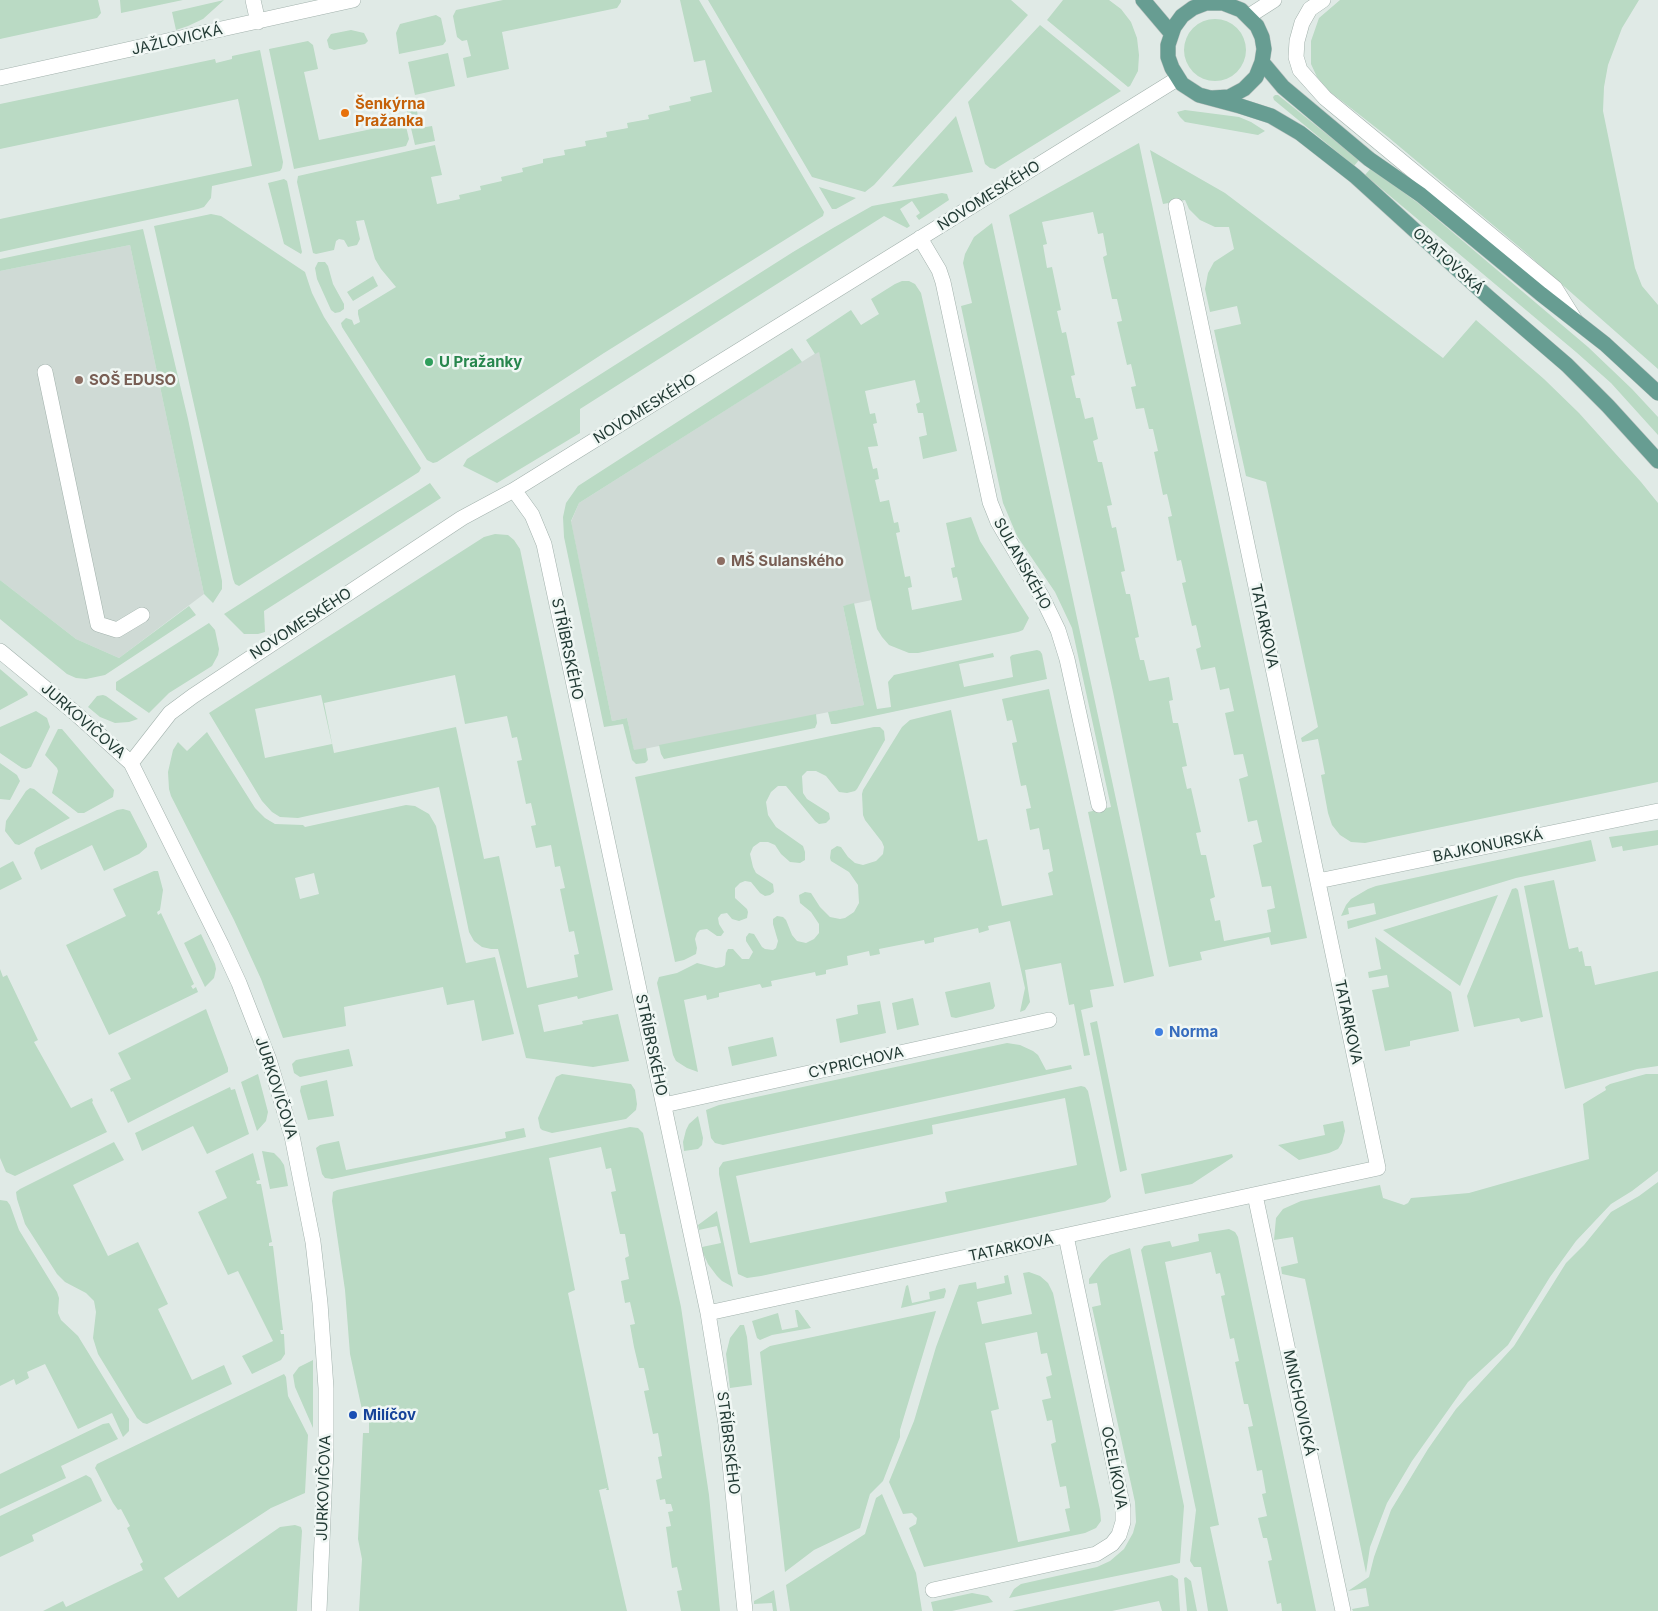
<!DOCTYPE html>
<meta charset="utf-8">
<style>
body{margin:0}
canvas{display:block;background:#e0eae6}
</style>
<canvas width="1658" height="1611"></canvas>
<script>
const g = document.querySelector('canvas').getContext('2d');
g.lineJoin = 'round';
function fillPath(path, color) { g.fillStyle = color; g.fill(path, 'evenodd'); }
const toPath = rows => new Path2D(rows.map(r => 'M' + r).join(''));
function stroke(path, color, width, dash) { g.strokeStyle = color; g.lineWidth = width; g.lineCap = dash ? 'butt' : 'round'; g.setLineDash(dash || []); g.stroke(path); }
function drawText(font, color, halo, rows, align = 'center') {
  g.font = font + ' Inter,sans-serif'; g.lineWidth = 5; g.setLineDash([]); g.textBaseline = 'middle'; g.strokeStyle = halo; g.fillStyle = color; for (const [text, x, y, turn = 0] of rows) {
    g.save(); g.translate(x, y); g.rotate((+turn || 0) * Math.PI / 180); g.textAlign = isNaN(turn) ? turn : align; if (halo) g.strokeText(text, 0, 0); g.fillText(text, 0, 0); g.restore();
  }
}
const built = toPath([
 [130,245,204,594,119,658,76,639,0,580,0,271],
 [819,351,872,600,843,606,864,705,634,751,627,718,612,721,571,522,579,503]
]);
const green = toPath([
 [0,0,98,0,101,13,97,18,0,39],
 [120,0,183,0,121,13],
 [224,0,203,19,188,26,176,30,172,12],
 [503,0,621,0,621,2,617,8,502,32,509,69,467,78,463,58,471,56,467,40,462,41,457,37,453,16,456,10],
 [680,0,699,0,824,212,823,216,604,353,437,462,433,463,427,460,342,327,341,323,346,318,352,320,354,325,360,322,358,314,358,310,396,287,381,269,375,259,364,220,356,221,360,239,357,245,348,247,344,240,339,239,336,241,334,250,316,254,313,253,297,182,298,176,435,145,442,175,431,177,437,204,460,199,459,195,481,190,480,186,502,181,501,177,523,172,522,168,543,163,543,159,565,155,564,150,586,146,585,141,607,137,606,132,628,128,627,123,649,119,648,115,670,110,669,106,691,101,690,97,712,92,705,60,694,62],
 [708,0,1011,0,1028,15,874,185,865,192,812,177],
 [1063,0,1109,0,1121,9,1131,22,1137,38,1139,55,1138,71,1130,86,1128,87,1047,20],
 [1340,0,1639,0,1622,28,1608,65,1604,87,1603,111,1635,268,1642,286,1658,305,1658,369,1524,251,1388,137,1329,91,1317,77,1311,64,1311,41,1319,18],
 [436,15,441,18,446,41,443,45,399,54,396,33,400,24],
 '1184 50a31 31 0 1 1 62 0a31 31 0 1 1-62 0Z',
 [1040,25,1121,91,995,169,990,168,985,164,968,102],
 [351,30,364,33,368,41,365,44,334,50,329,48,327,40,331,34],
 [308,41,313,45,318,69,304,72,319,140,405,122,409,139,406,146,294,169,269,49],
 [260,50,283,162,282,168,280,171,212,186,211,198,204,207,198,209,0,252,0,219,252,166,238,99,0,149,0,104,215,59,216,63,232,59,232,56],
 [448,53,455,86,415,95,408,62],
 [1275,95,1278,95,1359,160,1354,166,1274,100,1273,97],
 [416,105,420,128,432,126,435,141,415,145,406,107],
 [1185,110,1239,117,1251,122,1265,131,1258,135,1185,122,1180,117,1177,112],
 [956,116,973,172,892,187],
 [1139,143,1307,938,1271,945,1269,937,1200,952,1202,960,1169,967,1113,692,1009,215],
 [1093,212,1098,234,1103,233,1107,255,1103,257,1112,299,1117,299,1122,321,1117,322,1127,365,1131,364,1136,386,1131,387,1136,409,1144,408,1149,429,1153,429,1158,451,1154,452,1163,495,1167,494,1172,516,1168,517,1177,561,1181,560,1186,582,1182,583,1192,626,1196,625,1201,647,1196,649,1201,670,1215,667,1220,690,1229,688,1234,711,1225,713,1234,755,1243,754,1248,776,1239,779,1248,822,1257,820,1262,842,1253,845,1262,887,1271,886,1275,908,1267,910,1271,932,1224,941,1220,920,1215,921,1210,899,1215,897,1206,855,1201,855,1196,833,1201,832,1191,788,1187,789,1182,767,1187,766,1178,723,1173,723,1169,701,1173,700,1169,677,1149,681,1144,660,1140,660,1135,638,1139,637,1130,594,1126,594,1121,572,1125,571,1116,527,1112,528,1107,506,1112,505,1102,462,1098,462,1093,441,1098,439,1093,417,1085,419,1080,398,1076,398,1071,376,1075,375,1066,332,1062,333,1057,311,1061,310,1052,267,1047,268,1043,245,1047,244,1042,222],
 [1150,150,1225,193,1443,358,1476,320,1544,379,1579,413,1641,482,1658,503,1658,782,1365,843,1351,842,1340,835,1332,825,1328,813,1321,775,1325,774,1318,739,1302,742,1301,738,1318,727,1266,482,1246,476,1214,330,1241,324,1237,306,1210,312,1205,289,1208,273,1214,262,1234,249,1229,227,1215,227,1200,220,1189,209,1185,200,1163,204],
 [1371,168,1418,203,1588,347,1632,389,1658,417,1658,435,1611,383,1576,352,1365,175],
 [284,179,287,181,302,252,301,254,284,244,268,183],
 [819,187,856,198,836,209,832,209],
 [942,193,947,194,949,200,919,220,916,216,920,213,912,201,900,209,910,226,907,228,884,216,580,409,580,433,497,483,463,466,467,459,793,252,833,228,872,206],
 [211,214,221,216,305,272,312,293,324,317,421,468,419,472,239,586,235,584,233,579,154,226],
 [992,223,1154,976,1124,983,1088,812,1111,807,1072,628,1055,592,1017,536,1003,503,961,306,972,303,963,263,965,254,974,237],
 [143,229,188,419,222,581,222,589,213,603,204,594,130,245,0,271,0,259],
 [318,262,325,262,328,266,333,284,344,304,344,309,340,312,335,313,331,310,317,279,315,268],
 [373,276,378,286,353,301,347,292],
 [902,281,909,281,915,284,921,293,957,451,923,459,919,437,927,435,923,413,918,413,916,404,920,402,915,380,865,391,870,414,875,413,877,423,873,424,878,446,868,447,873,469,877,468,879,479,875,480,880,502,889,500,894,523,898,522,900,532,896,533,905,577,910,576,912,587,908,588,912,610,962,600,957,577,953,578,951,568,955,567,946,523,971,517,980,541,1029,618,1023,630,1018,632,918,653,909,653,889,645,882,637,877,629,819,352,815,354,806,340,851,310,861,325,879,314,871,299,895,284],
 [792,348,802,362,579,503,571,521,612,721,627,718,634,750,646,748,648,760,645,763,636,764,632,760,623,724,604,727,564,537,563,517,566,503,578,486],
 [430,483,441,498,264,611,265,632,258,634,244,634,224,614],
 [495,534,508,535,514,540,520,549,613,990,578,999,577,996,538,1005,544,1032,583,1024,582,1021,618,1014,629,1061,593,1067,526,1058,498,949,491,949,482,947,474,941,469,932,439,787,298,818,280,817,272,812,262,801,209,713,484,537],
 [455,675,465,724,507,716,512,738,517,737,522,760,517,761,526,804,531,803,536,825,531,826,536,848,551,845,555,867,560,866,565,888,560,889,569,932,574,931,579,954,574,955,578,977,527,988,499,856,484,859,456,727,334,753,324,703],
 [321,695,332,744,265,758,255,709],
 [0,580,76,639,119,658,189,606,196,615,105,675,86,679,76,678,67,674,0,619],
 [854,603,877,709,891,707,888,682,894,675,993,653,994,657,959,664,964,687,1013,677,1010,657,1012,655,1037,650,1040,651,1042,654,1047,679,836,724,831,724,828,712,864,705,843,606],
 [209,623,215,630,219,649,218,655,212,666,169,693,149,713,116,690,116,682],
 [0,669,27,692,28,695,0,710],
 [1049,689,1114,986,1090,990,1093,1007,1081,1010,1090,1055,1084,1056,1074,1004,1069,1005,1061,963,1025,970,1030,1002,1025,1010,1020,1012,1025,988,1010,921,988,926,989,930,979,933,978,928,934,938,934,942,925,944,924,940,879,949,880,954,870,956,869,951,847,956,848,965,826,970,826,974,816,976,815,972,771,981,772,986,762,988,760,984,719,993,719,997,707,1000,706,995,684,1000,698,1072,687,1068,676,1061,673,1055,657,983,659,977,677,973,697,963,716,968,722,967,725,965,726,953,728,949,733,949,742,959,749,959,753,952,746,941,746,937,749,933,754,934,762,947,765,949,773,950,776,948,778,941,773,924,773,919,777,916,783,917,786,920,792,935,797,941,806,943,814,939,819,933,819,924,811,912,800,903,799,895,805,892,811,893,820,907,830,917,840,919,845,918,854,912,859,903,858,885,849,872,831,861,830,858,831,850,837,846,841,847,848,857,855,863,863,865,876,861,883,854,884,847,882,842,865,820,863,815,862,794,863,790,902,727,910,720,951,710,978,841,987,839,1002,906,1053,895,1048,873,1053,871,1049,849,1043,850,1039,828,1030,830,1026,809,1031,808,1026,785,1021,786,1012,743,1017,742,1012,720,1007,721,1002,699],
 [103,695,106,696,138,719,129,722,115,723,100,717,88,707,97,696],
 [36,711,47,718,50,727,31,767,26,769,22,768,0,753,0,727],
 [816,714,817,723,815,728,664,759,661,754,659,745],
 [874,727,880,727,884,731,885,740,857,789,855,791,847,793,839,792,826,776,816,771,807,771,802,776,803,793,807,799,829,813,830,819,826,823,819,824,815,821,786,786,778,786,771,792,766,802,768,815,776,827,803,846,805,852,805,860,800,863,790,862,781,854,775,845,768,842,760,842,753,847,750,854,753,867,756,873,773,884,774,892,770,895,765,896,760,893,751,882,745,881,740,883,735,888,735,898,747,909,748,912,747,918,739,921,732,919,727,913,721,914,718,918,719,924,724,932,721,936,717,936,707,929,700,930,697,933,695,939,697,948,696,954,684,960,675,962,635,777],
 [58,729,62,729,114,790,113,797,84,813,78,813,52,793,58,771,57,768,45,755],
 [207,732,255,808,265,818,275,824,303,825,305,827,406,805,415,806,429,814,436,826,466,963,495,957,514,1034,482,1041,474,1000,447,1005,443,987,344,1007,346,1026,283,1038,261,979,234,920,171,796,169,789,168,772,173,750,178,742,187,751],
 [314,873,319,894,300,899,295,878],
 [0,763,17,775,20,781,10,800,0,799],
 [30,788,34,789,70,818,19,845,15,844,5,831,6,821,26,791],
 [123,809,130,811,147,844,147,847,139,854,104,871,92,845,41,870,34,853,36,848,117,810],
 [1658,830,1658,845,1623,851,1622,846,1612,848,1609,837],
 [1591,840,1596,861,1516,878,1348,929,1347,921,1376,914,1374,903,1348,908,1349,914,1341,916,1346,905,1351,899,1368,889,1376,886],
 [13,861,22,879,0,890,0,868],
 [154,871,158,871,163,890,160,910,157,912,158,915,161,913,194,984,191,986,193,989,196,987,198,992,109,1035,66,945,126,916,113,889],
 [1554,880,1569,949,1578,947,1579,952,1582,951,1585,966,1591,966,1595,985,1658,971,1658,1066,1637,1069,1565,1089,1524,886],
 [1516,888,1518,890,1543,1017,1521,1022,1519,1018,1474,1027,1467,996,1512,889],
 [1498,895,1460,986,1383,930],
 [201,934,215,964,216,969,214,978,205,987,184,943],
 [1375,937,1451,992,1459,1031,1410,1041,1410,1046,1385,1051,1372,990,1389,987,1387,975,1369,978,1368,972,1381,969],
 [0,969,3,977,7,975,38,1040,34,1042,71,1108,92,1098,93,1101,92,1102,107,1132,15,1176,6,1172,0,1158],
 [990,982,995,1006,993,1009,956,1018,951,1017,945,992],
 [913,998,919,1025,897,1030,892,1003],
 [880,1001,886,1033,840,1043,836,1019,858,1014,857,1005],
 [206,1009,228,1068,228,1072,128,1123,113,1091,111,1092,110,1089,131,1079,118,1053],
 [1097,1021,1127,1170,1120,1172,1090,1023],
 [773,1037,777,1056,732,1066,728,1047],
 [1007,1043,1020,1045,1033,1051,1038,1055,1046,1070,1071,1065,1072,1069,723,1145,715,1143,711,1138,706,1110,719,1105],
 [349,1049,353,1066,300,1077,294,1073,292,1064,296,1060],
 [258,1074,268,1112,266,1121,257,1131,241,1082],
 [562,1074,631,1084,635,1090,637,1104,636,1110,626,1119,552,1133,542,1130,540,1128,538,1118,556,1077],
 [1646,1074,1658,1074,1658,1171,1632,1191,1611,1204,1576,1241,1550,1277,1508,1345,1468,1382,1412,1461,1387,1503,1370,1547,1366,1573,1305,1279,1282,1274,1281,1267,1298,1263,1293,1237,1274,1240,1276,1218,1283,1209,1301,1201,1380,1185,1383,1198,1404,1205,1408,1203,1411,1198,1469,1193,1589,1159,1583,1104,1606,1090,1605,1087,1610,1084],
 [327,1080,334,1116,308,1120,300,1091,301,1086],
 [1081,1086,1085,1087,1088,1091,1111,1197,1105,1202,761,1276,747,1278,738,1274,719,1174,719,1168,723,1162],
 [1065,1098,1077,1165,945,1192,947,1202,750,1243,736,1176,933,1134,932,1125],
 [230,1087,231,1090,235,1089,249,1134,207,1154,193,1126,142,1151,135,1133],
 [698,1116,703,1138,702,1145,698,1149,684,1151,683,1142,686,1130,689,1124],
 [1343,1121,1345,1131,1342,1143,1338,1149,1329,1153,1299,1160,1278,1145,1325,1135,1323,1125],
 [630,1127,638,1128,643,1133,681,1307,709,1495,720,1611,681,1611,677,1591,682,1590,677,1567,672,1568,666,1527,671,1526,668,1512,673,1511,671,1504,666,1504,665,1499,660,1500,656,1480,662,1478,658,1457,662,1456,658,1433,653,1434,644,1391,649,1390,644,1368,639,1368,634,1347,630,1325,635,1324,630,1302,625,1303,621,1281,629,1279,625,1258,629,1256,625,1234,620,1234,611,1192,616,1191,611,1168,606,1169,601,1147,549,1158,575,1290,568,1293,609,1490,606,1490,607,1488,599,1490,627,1611,359,1611,362,1559,358,1539,363,1433,369,1433,369,1419,364,1419,350,1354,345,1290,332,1201,333,1192,337,1190],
 [524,1128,526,1137,332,1179,325,1178,322,1174,316,1148,320,1145,339,1141,346,1170,506,1138,505,1132],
 [114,1142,124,1160,73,1185,108,1256,138,1242,168,1304,158,1309,192,1380,224,1365,232,1384,147,1424,143,1423,137,1418,98,1354,93,1338,96,1312,94,1301,86,1293,65,1282,57,1274,25,1224,17,1199,16,1192,20,1189],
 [262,1151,274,1153,280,1159,284,1165,288,1186,270,1189],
 [253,1153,260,1180,256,1181,257,1184,261,1184,272,1242,269,1243,269,1246,273,1246,283,1330,280,1330,281,1334,284,1334,285,1354,281,1360,252,1374,242,1356,273,1341,238,1271,228,1275,198,1212,227,1198,215,1171],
 [1232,1154,1233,1157,1192,1184,1145,1194,1141,1174],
 [1658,1182,1658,1611,1353,1611,1352,1609,1369,1606,1366,1588,1348,1591,1369,1577,1374,1557,1391,1510,1428,1449,1456,1409,1514,1346,1566,1263,1584,1245,1611,1212,1639,1196],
 [0,1200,7,1201,10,1205,19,1230,57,1292,59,1298,58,1313,61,1320,78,1336,129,1419,129,1431,123,1437,112,1413,78,1429,45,1364,27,1372,29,1378,16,1385,14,1379,0,1386],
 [717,1211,733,1287,722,1281,717,1276,708,1264,703,1253,702,1247,721,1243,717,1226,699,1230,698,1225],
 [1229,1229,1235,1232,1238,1237,1316,1611,1282,1611,1281,1603,1277,1604,1268,1561,1272,1560,1267,1538,1263,1538,1258,1518,1267,1516,1262,1494,1266,1493,1262,1470,1257,1471,1248,1427,1253,1426,1248,1404,1244,1404,1235,1362,1239,1361,1234,1338,1230,1339,1221,1296,1225,1295,1220,1273,1216,1274,1211,1252,1165,1262,1219,1525,1210,1527,1228,1611,1208,1611,1201,1567,1194,1567,1190,1561,1196,1510,1141,1250,1144,1246,1170,1241,1172,1247,1199,1241,1198,1234],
 [1130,1248,1184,1506,1180,1563,1009,1598,1014,1589,1021,1584,1097,1567,1110,1561,1124,1549,1133,1533,1136,1522,1135,1502,1092,1307,1101,1305,1097,1283,1089,1284,1089,1279,1102,1262,1110,1255],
 [1029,1272,1040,1276,1048,1283,1053,1293,1100,1510,1101,1521,1096,1528,1085,1533,924,1567,909,1528,916,1524,917,1518,912,1513,903,1514,889,1482,914,1421,936,1347,959,1285,976,1282,977,1289,1005,1283,1004,1276,1008,1275,1012,1294,977,1302,982,1324,1032,1314,1023,1273],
 [1037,1332,1041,1354,1047,1353,1052,1375,1046,1377,1051,1398,1042,1400,1047,1421,1052,1420,1056,1442,1051,1444,1060,1487,1066,1486,1070,1508,1065,1509,1070,1531,1018,1542,991,1411,999,1409,985,1343],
 [908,1285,912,1303,930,1299,929,1292,945,1288,946,1291,944,1298,901,1308,906,1286],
 [795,1310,798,1310,811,1328,772,1335,760,1340,757,1338,752,1321,778,1313,782,1330,798,1327],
 [936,1311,900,1430,900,1437,883,1481,870,1494,860,1528,814,1550,785,1572,760,1352,770,1346],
 [740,1325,744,1325,747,1337,752,1385,730,1388,726,1354,730,1338],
 [313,1360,313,1428,295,1387,293,1375,299,1367],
 [284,1374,286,1377,288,1396,308,1435,305,1493,271,1508,164,1578,178,1598,280,1527,295,1525,301,1527,302,1531,297,1611,43,1611,63,1601,66,1607,143,1570,140,1564,143,1562,127,1528,130,1526,121,1509,118,1510,113,1503,95,1468,97,1464],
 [109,1423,118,1439,61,1466,66,1478,0,1509,0,1474,103,1424],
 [86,1475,91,1478,102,1501,32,1535,34,1541,0,1557,0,1516],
 [882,1494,916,1573,922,1611,790,1611,786,1585,865,1534,876,1498],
 [1172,1575,1178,1579,1180,1611,1162,1611,1159,1601,1112,1611,1012,1611],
 [1186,1577,1191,1581,1197,1611,1187,1611,1184,1578],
 [774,1590,777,1611,773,1611,772,1603,754,1604,754,1601],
 [972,1593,988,1596,993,1602,952,1611,933,1611,931,1602]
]);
const minor = toPath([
 [253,0,258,22],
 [1323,0,1310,9,1302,23,1297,41,1296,57,1300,70,1325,98,1555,288,1575,320],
 [1249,16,1274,0],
 [0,78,353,0],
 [920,238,939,270,943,282,990,502,998,522,1042,597,1058,630,1067,659,1099,805],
 [45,372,98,624,117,630,142,615],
 [514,490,532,515,544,544,708,1313,726,1424,745,1611],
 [0,651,74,712,131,763,221,944,239,983,269,1060,292,1136,313,1242,320,1303,326,1388,326,1448,319,1611],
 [131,763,170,713,193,696,462,518,514,490,1177,79],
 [1318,881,1658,811],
 [664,1105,1049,1020],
 [1255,1195,1343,1611],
 [708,1313,1378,1168,1176,206],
 [933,1590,1096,1554,1112,1544,1119,1535,1123,1522,1123,1508,1066,1236]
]);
const major = toPath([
 [1143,0,1171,33],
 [1262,62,1283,87,1369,159,1421,195,1541,294,1605,344,1658,393],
 [1212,98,1229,97,1244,89,1256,77,1262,62,1264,49,1262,37,1257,26,1241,10,1223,3,1206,3,1193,8,1182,16,1174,27,1168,45,1168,57,1172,68,1182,84,1199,95,1240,106,1271,116,1300,133,1355,176,1488,297,1567,365,1608,406,1658,461]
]);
const markers = [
 [345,113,5,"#e8710a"],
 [429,362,5,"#2e9e5b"],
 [79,380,5,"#8d6e63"],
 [721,561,5,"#8d6e63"],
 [1159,1032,5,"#3f7fe0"],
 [353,1415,5,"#1a4fb4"]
];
const streetNames = [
 ["JAŽLOVICKÁ",177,40,-13],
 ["NOVOMESKÉHO",989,196,-32],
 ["OPATOVSKÁ",1448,261,42],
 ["NOVOMESKÉHO",645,409,-32],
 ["SULANSKÉHO",1022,564,61],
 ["NOVOMESKÉHO",301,624,-33],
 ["TATARKOVA",1264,626,78],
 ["STŘÍBRSKÉHO",567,649,78],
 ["JURKOVIČOVA",83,721,41],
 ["BAJKONURSKÁ",1488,846,-12],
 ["TATARKOVA",1348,1022,78],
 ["STŘÍBRSKÉHO",651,1045,78],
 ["CYPRICHOVA",856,1063,-13],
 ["JURKOVIČOVA",276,1088,72],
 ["TATARKOVA",1011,1248,-12],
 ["MNICHOVICKÁ",1299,1403,78],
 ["STŘÍBRSKÉHO",728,1443,83],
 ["OCELÍKOVA",1114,1468,79],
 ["JURKOVIČOVA",324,1488,-88]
];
const foodNames = [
 ["Šenkýrna",355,104],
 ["Pražanka",355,121]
];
const leisureNames = [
 ["U Pražanky",439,362]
];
const educationNames = [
 ["SOŠ EDUSO",89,380],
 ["MŠ Sulanského",731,561]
];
const shopNames = [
 ["Norma",1169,1032]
];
const transitNames = [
 ["Milíčov",363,1415]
];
fillPath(built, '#cfdad5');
fillPath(green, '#badac4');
stroke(minor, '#a3b2ad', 16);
stroke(major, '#bdc4c2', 16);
stroke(minor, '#fff', 15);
stroke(major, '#679d92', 15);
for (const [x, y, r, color] of markers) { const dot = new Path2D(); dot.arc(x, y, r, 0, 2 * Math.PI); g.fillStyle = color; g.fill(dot); stroke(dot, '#f0f7f4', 2); }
drawText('15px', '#223a34', '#f0f7f4', streetNames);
drawText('bold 15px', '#c56008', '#f0f7f4', foodNames, 'left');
drawText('bold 15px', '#27864d', '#f0f7f4', leisureNames, 'left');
drawText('bold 15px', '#785e54', '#f0f7f4', educationNames, 'left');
drawText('bold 15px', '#366cbe', '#f0f7f4', shopNames, 'left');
drawText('bold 15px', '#164399', '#f0f7f4', transitNames, 'left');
</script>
